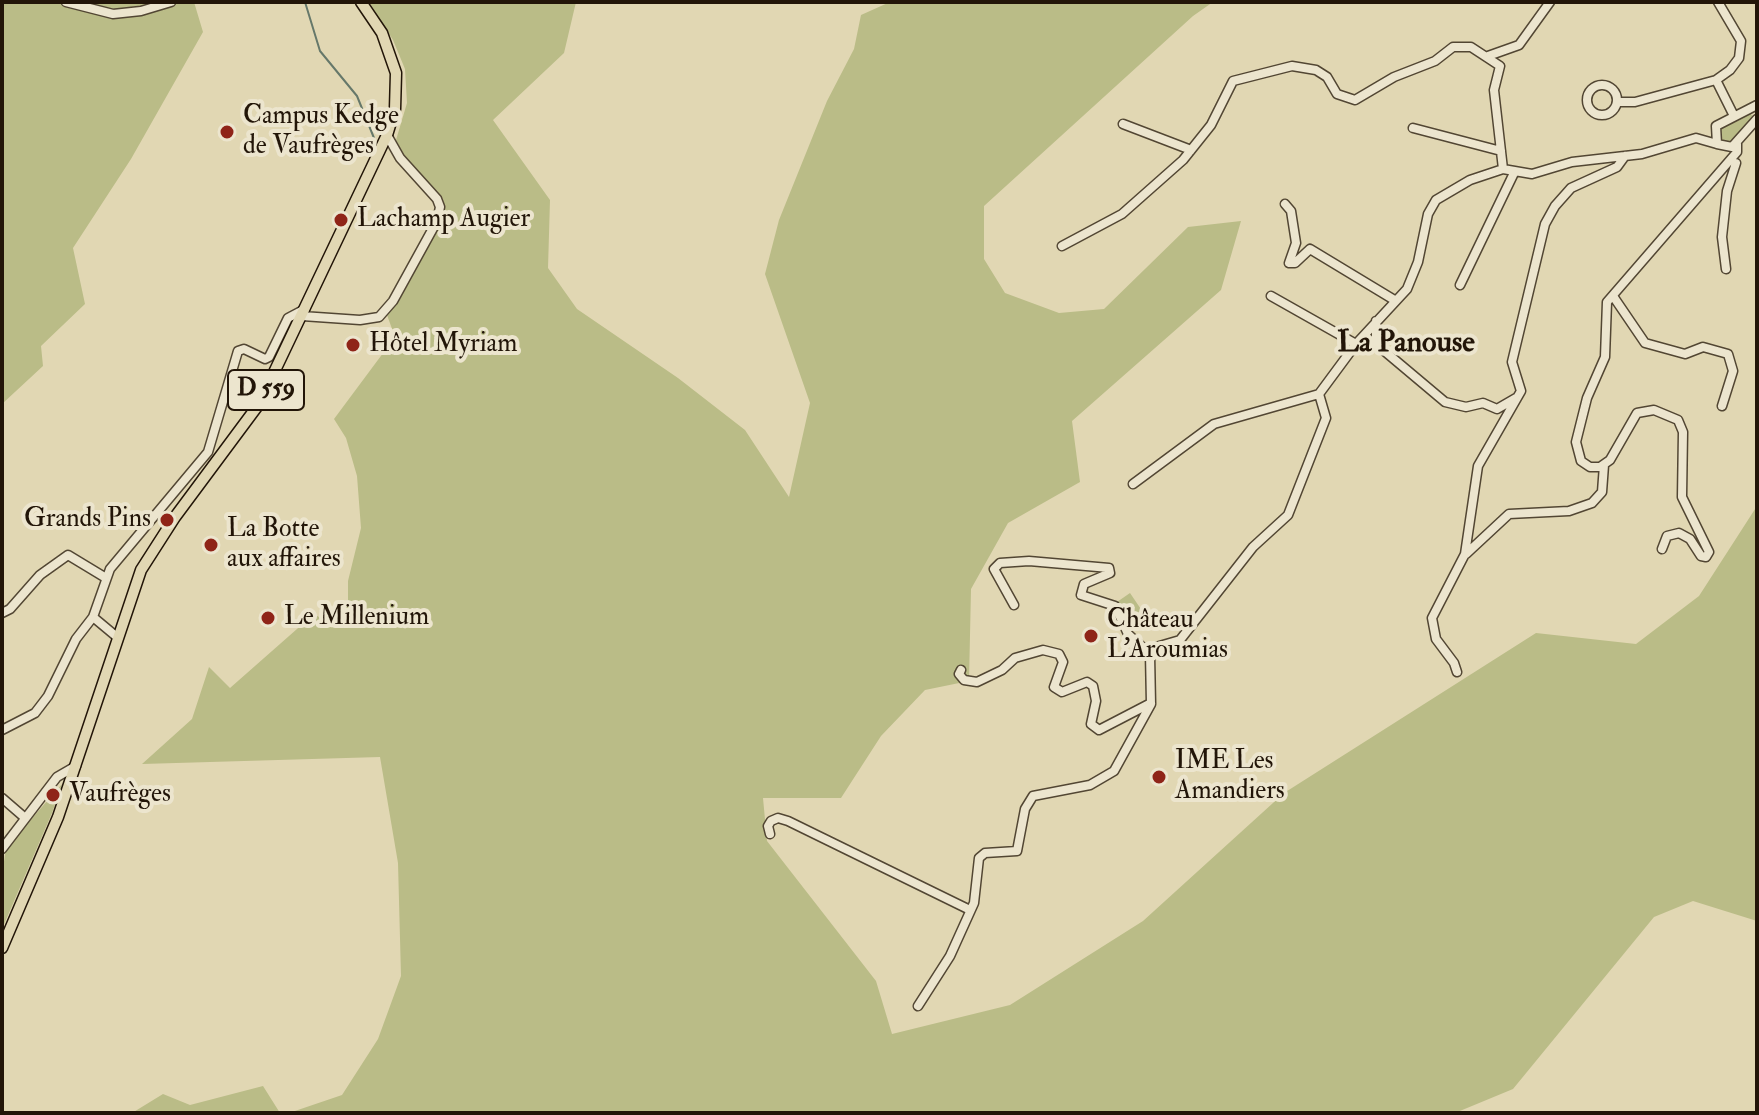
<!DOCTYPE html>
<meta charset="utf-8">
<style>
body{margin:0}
#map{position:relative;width:1759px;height:1115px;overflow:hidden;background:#e1d7b3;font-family:"IM FELL Double Pica",serif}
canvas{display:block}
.frame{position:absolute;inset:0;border:4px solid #221508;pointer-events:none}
</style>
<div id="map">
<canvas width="1759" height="1115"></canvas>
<div class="frame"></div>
</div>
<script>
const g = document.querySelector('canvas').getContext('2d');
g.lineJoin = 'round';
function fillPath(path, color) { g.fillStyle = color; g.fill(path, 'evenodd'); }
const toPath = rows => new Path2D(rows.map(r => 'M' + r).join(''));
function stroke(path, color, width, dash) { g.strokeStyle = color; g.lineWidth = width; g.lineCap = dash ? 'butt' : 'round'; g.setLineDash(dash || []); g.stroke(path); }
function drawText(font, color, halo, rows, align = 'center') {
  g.font = font + ' "IM FELL Double Pica",serif'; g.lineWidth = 8; g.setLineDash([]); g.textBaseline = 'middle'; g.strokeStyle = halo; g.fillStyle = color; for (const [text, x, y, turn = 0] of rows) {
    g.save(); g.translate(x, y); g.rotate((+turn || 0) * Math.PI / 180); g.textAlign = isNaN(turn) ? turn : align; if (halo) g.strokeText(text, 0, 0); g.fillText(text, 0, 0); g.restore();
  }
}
const green = toPath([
 [2,2,194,2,203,32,131,159,73,248,85,304,41,346,43,366,2,404],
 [369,2,576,2,564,53,493,120,550,200,548,268,577,309,678,378,745,430,789,497,810,403,765,274,779,220,827,101,854,49,861,15,890,2,1213,2,1193,16,984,206,984,259,1005,293,1059,313,1104,309,1188,227,1241,221,1221,290,1072,421,1080,482,1008,523,971,589,969,681,925,690,881,736,841,798,763,798,767,841,876,981,892,1034,1010,1005,1143,921,1284,793,1536,633,1636,644,1699,596,1757,506,1757,921,1693,901,1654,917,1513,1089,1455,1113,289,1113,342,1095,378,1039,401,976,398,863,380,757,142,764,192,719,209,667,230,688,314,614,329,623,348,603,348,581,361,528,357,476,346,438,334,419,395,337,387,315,400,299,445,216,443,199,404,155,396,140,407,103,405,69,393,40],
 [1750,113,1754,118,1730,144,1719,139,1719,131,1725,125],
 [1130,593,1149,621,1137,630,1117,602],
 [62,784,52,813,2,929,2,875,6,848],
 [263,1086,280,1113,132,1113,163,1094,190,1105]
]);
const stream = toPath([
 [110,2,134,2],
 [305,2,320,51,357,96,374,138]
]);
const minor = toPath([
 [66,2,113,14,141,11,171,2],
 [1488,56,1519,45,1550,2],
 [1716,80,1734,116],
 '1587 100a15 15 0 1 1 30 0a15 15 0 1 1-30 0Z',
 [1618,102,1635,102,1716,80,1730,70,1739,58,1741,41,1718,2],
 [1757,105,1716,126,1717,144,1732,147,1757,119],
 [1123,124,1191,150],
 [1413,128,1501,151],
 [1285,204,1291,211,1296,243,1289,263,1295,263,1310,249,1396,301],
 [1062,246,1122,214,1183,160,1211,125,1233,81,1292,66,1316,70,1327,77,1337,94,1355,100,1394,77,1435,61,1453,47,1471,47,1500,66,1494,90,1503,169],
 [1726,269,1722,237,1727,191,1736,163],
 [1460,285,1514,173],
 [1271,296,1356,344],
 [1613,296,1645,343,1685,354,1703,347,1728,354,1733,371,1722,406],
 [302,316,360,320,379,317,393,301,437,221,440,207,437,199,400,158,387,135],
 [1376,321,1376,344,1445,402,1466,407,1483,403,1497,409,1516,398],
 [1133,484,1214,424,1319,394],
 [1662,549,1667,536,1679,533,1690,539,1701,556,1706,557,1709,552,1682,497,1683,432,1678,420,1654,410,1637,413,1610,460,1600,467,1590,467,1581,461,1576,442,1587,398,1605,357,1607,302,1737,152,1737,144],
 [1466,554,1509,514,1569,511,1592,503,1602,492,1604,465],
 [1014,605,994,569,1000,563,1029,561,1109,568,1110,573,1084,584,1081,595,1115,606,1128,634,1150,654],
 [2,613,10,609,40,575,68,555,106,578],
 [117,637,93,617,110,569,208,452,238,351,244,349,265,359,269,357,288,318,305,309],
 [961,670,959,674,964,680,977,682,1002,670,1015,658,1043,650,1059,654,1063,662,1054,687,1062,692,1087,682,1093,686,1096,701,1091,724,1099,730,1151,703],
 [1457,672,1454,663,1436,639,1432,618,1465,554,1478,466,1521,391,1512,362,1545,224,1555,206,1571,188,1617,167,1625,156],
 [2,730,35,713,48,696,76,639,93,617],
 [2,798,24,817],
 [770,834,768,826,771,821,778,818,788,821,970,910],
 [2,849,57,777,76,766],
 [918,1006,950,956,974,903,979,858,985,853,1017,851,1025,809,1033,796,1090,785,1114,771,1151,704,1150,654,1156,647,1180,640,1253,547,1288,515,1326,418,1319,394,1356,344,1407,289,1418,262,1428,214,1436,200,1470,180,1503,169,1532,174,1572,162,1642,154,1696,138,1717,144]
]);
const major = toPath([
 [2,948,58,817,141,570,175,517,259,404,387,135,395,109,396,73,382,33,361,2]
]);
const markers = [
 [227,132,8,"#8f2418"],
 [341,220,8,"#8f2418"],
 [353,345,8,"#8f2418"],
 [167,520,8,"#8f2418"],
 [211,545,8,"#8f2418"],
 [268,618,8,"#8f2418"],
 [1091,636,8,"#8f2418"],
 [1159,777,8,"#8f2418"],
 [53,795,8,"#8f2418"]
];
const shields = [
 [266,390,76]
];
const shieldNames = [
 ["D 559",266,390]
];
const poiNames = [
 ["Campus Kedge",243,117],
 ["de Vaufrèges",243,147],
 ["Lachamp Augier",357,220],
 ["Hôtel Myriam",369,345],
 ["Grands Pins",151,520,"right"],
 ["La Botte",227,530],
 ["aux affaires",227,560],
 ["Le Millenium",284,618],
 ["Château",1107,621],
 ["L'Aroumias",1107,651],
 ["IME Les",1175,762],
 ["Amandiers",1175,792],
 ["Vaufrèges",69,795]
];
const quarterNames = [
 ["La Panouse",1406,345]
];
fillPath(green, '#babc87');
stroke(stream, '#66786a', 2);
stroke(minor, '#524633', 11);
stroke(major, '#221508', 13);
stroke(minor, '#ece5ce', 8);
stroke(major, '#e1d7b3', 10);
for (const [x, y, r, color] of markers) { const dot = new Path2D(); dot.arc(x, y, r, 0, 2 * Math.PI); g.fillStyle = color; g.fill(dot); stroke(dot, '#ece5ce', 3); }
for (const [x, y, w] of shields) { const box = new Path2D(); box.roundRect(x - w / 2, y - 20, w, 40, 6); g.fillStyle = '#ece5ce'; g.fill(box); stroke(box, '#221508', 2); }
drawText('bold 24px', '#221508', null, shieldNames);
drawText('26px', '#221508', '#ece5ce', poiNames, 'left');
drawText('bold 30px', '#221508', '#ece5ce', quarterNames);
</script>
